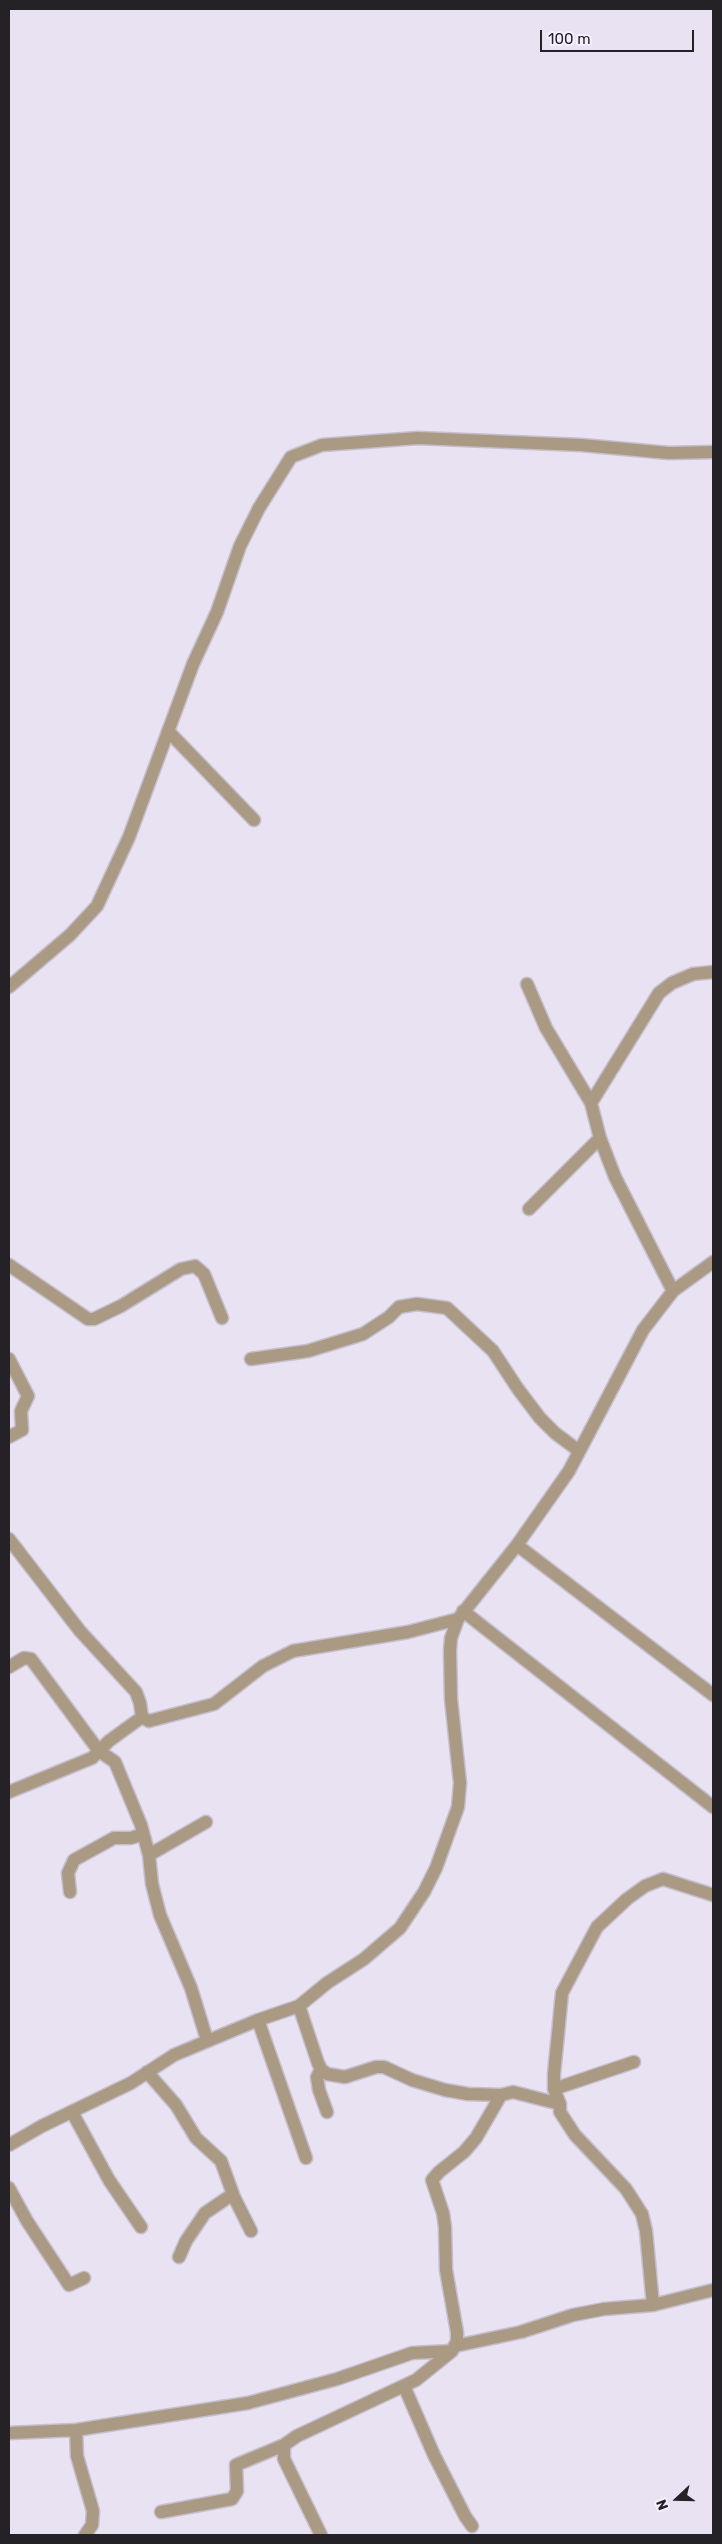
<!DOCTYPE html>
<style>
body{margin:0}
#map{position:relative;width:722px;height:2544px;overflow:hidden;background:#e8e2f2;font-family:Rubik,sans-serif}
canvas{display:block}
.frame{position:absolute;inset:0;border:10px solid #242127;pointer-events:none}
.north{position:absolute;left:652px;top:2474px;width:50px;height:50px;-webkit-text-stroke:4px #f5efff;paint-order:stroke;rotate:249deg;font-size:14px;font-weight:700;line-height:20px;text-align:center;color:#242127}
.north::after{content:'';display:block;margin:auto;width:18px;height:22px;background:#242127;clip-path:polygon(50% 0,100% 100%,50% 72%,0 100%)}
.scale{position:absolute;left:540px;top:30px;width:154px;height:22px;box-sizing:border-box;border:2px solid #242127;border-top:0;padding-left:6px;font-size:15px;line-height:18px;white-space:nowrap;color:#242127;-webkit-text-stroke:4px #f5efff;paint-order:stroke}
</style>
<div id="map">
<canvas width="722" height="2544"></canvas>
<div class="frame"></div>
<div class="north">N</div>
<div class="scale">100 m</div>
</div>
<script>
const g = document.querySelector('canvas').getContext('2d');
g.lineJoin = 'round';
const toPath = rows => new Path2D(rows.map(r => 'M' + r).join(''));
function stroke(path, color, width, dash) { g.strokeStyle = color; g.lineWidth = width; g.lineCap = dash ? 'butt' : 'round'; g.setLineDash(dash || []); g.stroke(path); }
const minor = toPath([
 [168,731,254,820],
 [527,984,546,1028,591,1103,600,1138,615,1177,673,1291],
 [9,987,70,935,97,906,129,837,193,664,217,612,240,546,259,508,291,457,322,445,418,438,581,445,669,453,713,452],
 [591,1103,659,993,672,983,693,974,713,972],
 [529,1209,600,1138],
 [9,1265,88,1319,94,1319,121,1306,181,1269,195,1266,204,1274,222,1318],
 [9,1359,28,1396,21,1411,22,1430,9,1437],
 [251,1359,308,1351,363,1334,389,1317,399,1307,417,1304,447,1308,493,1351,518,1389,540,1418,555,1433,579,1451],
 [9,1539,80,1631,136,1692,140,1703,142,1717],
 [517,1545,713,1695],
 [463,1611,713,1807],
 [9,1667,24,1658,31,1659,99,1751,115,1762,141,1825,149,1855,152,1884,160,1915,191,1988,207,2040],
 [9,1792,92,1758,109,1741,142,1717,149,1721,214,1704,263,1666,293,1651,408,1632,458,1619],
 [149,1855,206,1822],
 [70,1892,68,1873,74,1860,114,1838,131,1838,143,1834],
 [299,2006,318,2063,321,2069,327,2074,345,2077,376,2067,384,2067,412,2080,445,2090,468,2094,501,2095,513,2092,560,2104,560,2112,575,2135,626,2189,642,2214,646,2231,653,2305],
 [258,2020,306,2158],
 [321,2069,317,2077,319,2090,327,2112],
 [147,2072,176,2105,196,2138,221,2161,234,2197,251,2231],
 [554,2089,634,2062],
 [560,2104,554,2089,554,2074,562,1993,597,1927,627,1899,645,1886,663,1879,713,1895],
 [72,2112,109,2180,141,2227],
 [9,2145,42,2126,131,2083,174,2055,258,2020,299,2006,327,1983,364,1959,400,1928,424,1892,436,1868,458,1807,460,1783,451,1699,450,1650,451,1638,458,1619,517,1545,569,1471,643,1330,673,1291,713,1262],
 [9,2188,27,2221,69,2285,84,2278],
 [179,2257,186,2241,205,2213,233,2194],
 [404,2386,434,2455,465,2516,472,2526],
 [76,2430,77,2456,93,2511,92,2525,85,2535],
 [9,2433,76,2430,248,2403,337,2379,412,2353,452,2351,455,2346,521,2332,573,2315,604,2309,653,2305,713,2290],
 [161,2512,232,2499,237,2491,236,2465,284,2445],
 [321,2535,284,2459,284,2445,297,2436,416,2380,452,2351,457,2341,457,2332,446,2270,445,2227,443,2213,432,2180,439,2172,464,2152,476,2138,501,2095]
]);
stroke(minor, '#c5bfcd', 15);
stroke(minor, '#ab9a83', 12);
</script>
